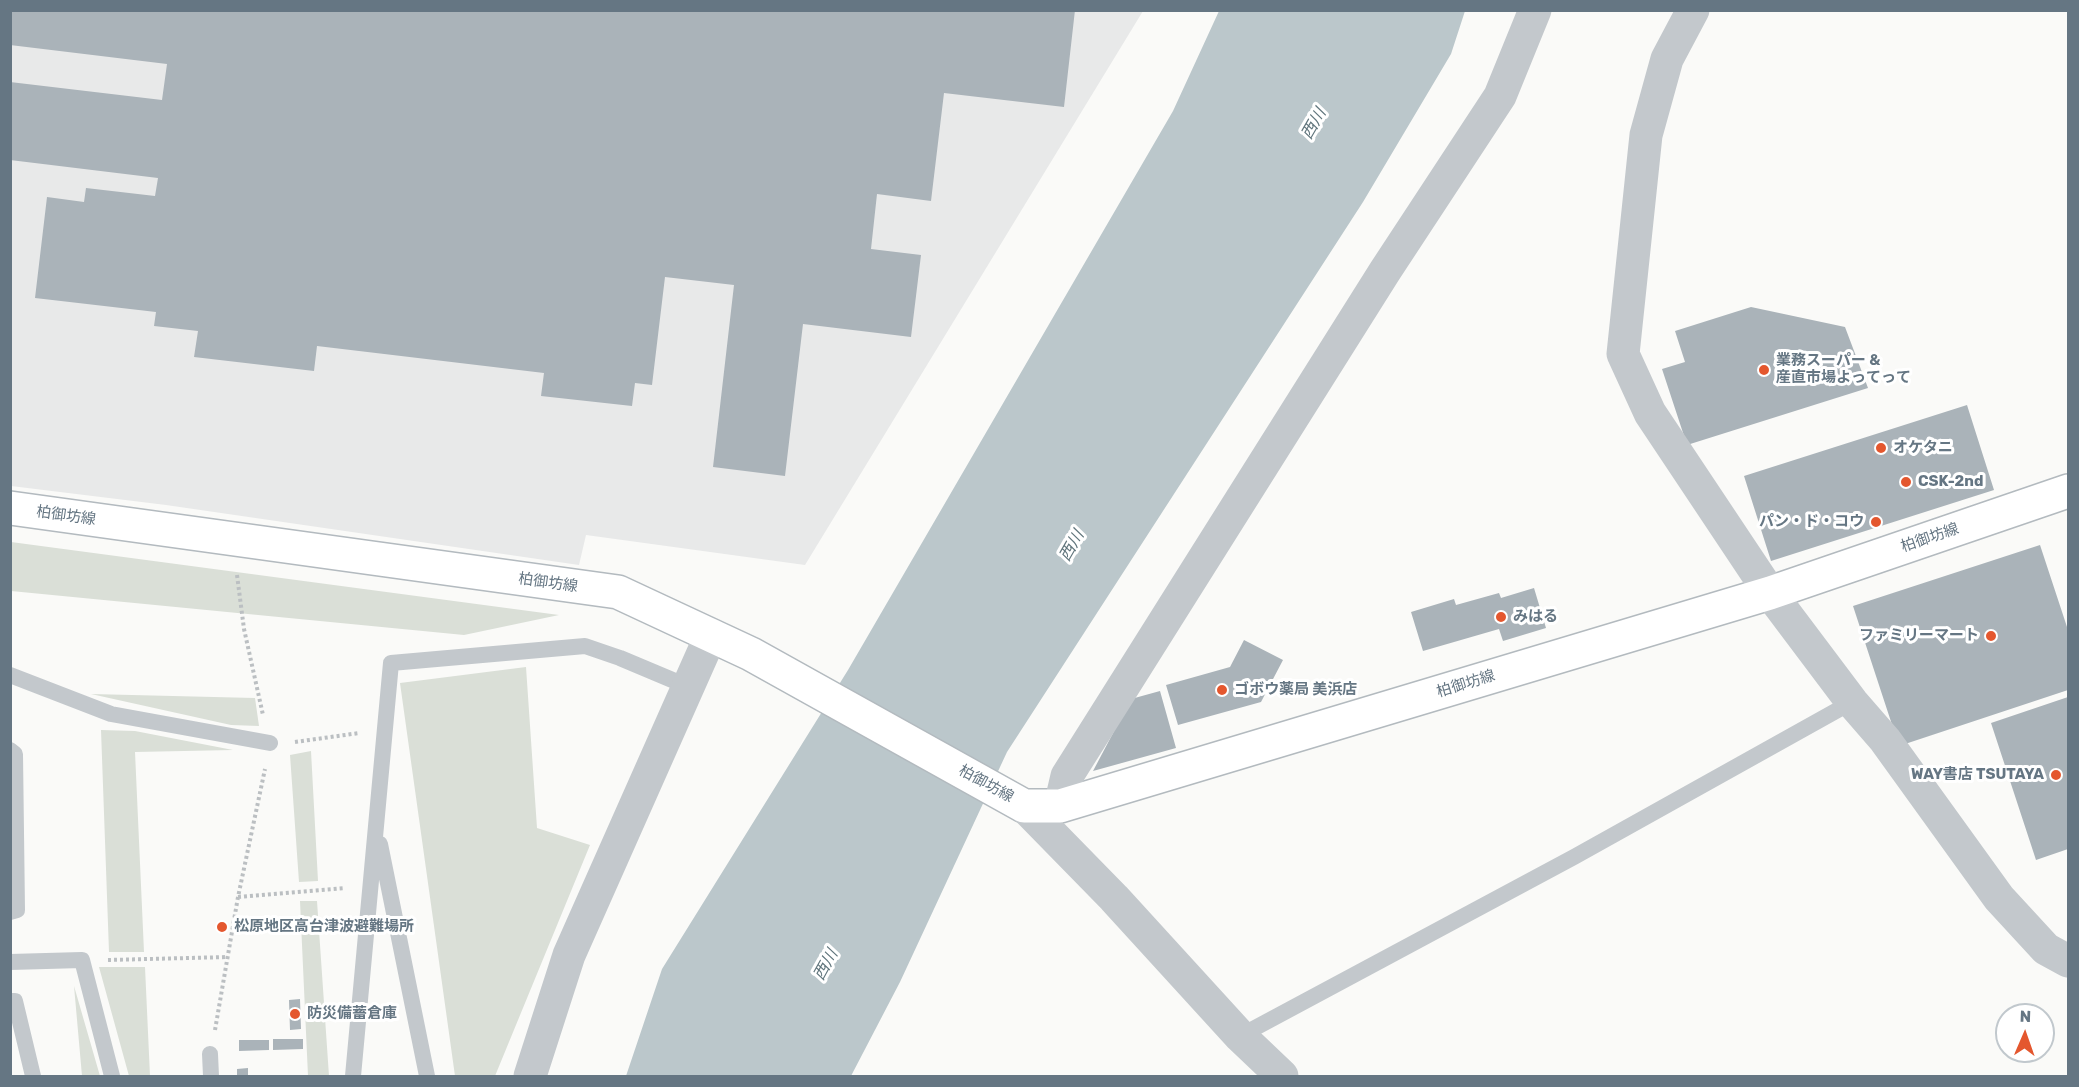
<!DOCTYPE html>
<meta charset="utf-8">
<style>
body{margin:0}
#map{position:relative;width:2079px;height:1087px;overflow:hidden;background:#fafaf8;font-family:Rubik,sans-serif}
canvas{display:block}
.frame{position:absolute;inset:0;border:12px solid #657683;pointer-events:none}
.north{position:absolute;left:1995px;top:1003px;width:60px;height:60px;box-sizing:border-box;background:#fff;border:2px solid #c1c8cd;border-radius:50%;rotate:2deg;font-size:16px;font-weight:700;line-height:24px;text-align:center;color:#657683}
.north::after{content:'';display:block;margin:auto;width:21px;height:27px;background:#e4572e;clip-path:polygon(50% 0,100% 100%,50% 72%,0 100%)}
</style>
<div id="map">
<canvas width="2079" height="1087"></canvas>
<div class="frame"></div>
<div class="north">N</div>
</div>
<script>
const g = document.querySelector('canvas').getContext('2d');
g.lineJoin = 'round';
function fillPath(path, color) { g.fillStyle = color; g.fill(path, 'evenodd'); }
const toPath = rows => new Path2D(rows.map(r => 'M' + r).join(''));
function stroke(path, color, width, dash) { g.strokeStyle = color; g.lineWidth = width; g.lineCap = dash ? 'butt' : 'round'; g.setLineDash(dash || []); g.stroke(path); }
function drawText(font, color, halo, rows, align = 'center') {
  g.font = font + ' Rubik,"Noto Sans JP",sans-serif'; g.lineWidth = 6; g.setLineDash([]); g.textBaseline = 'middle'; g.strokeStyle = halo; g.fillStyle = color; for (const [text, x, y, turn = 0] of rows) {
    g.save(); g.translate(x, y); g.rotate((+turn || 0) * Math.PI / 180); g.textAlign = isNaN(turn) ? turn : align; if (halo) g.strokeText(text, 0, 0); g.fillText(text, 0, 0); g.restore();
  }
}
const built = toPath([
 [11,11,1143,11,805,565,586,535,579,565,166,505,11,486]
]);
const green = toPath([
 [11,542,559,615,464,635,11,591],
 [526,667,537,828,590,845,495,1076,455,1076,400,683],
 [91,694,255,698,259,726,231,725],
 [101,730,135,731,233,750,135,752,144,952,109,952],
 [311,751,318,881,299,882,290,755],
 [300,901,317,901,329,1076,308,1076],
 [99,967,145,967,150,1076,129,1076],
 [74,986,100,1076,82,1076]
]);
const water = toPath([
 [1219,11,1465,11,1451,54,1363,202,1007,752,900,982,851,1076,626,1076,662,969,848,670,1173,111]
]);
const building = toPath([
 [10,10,1075,10,1064,107,944,93,931,201,877,194,871,249,921,255,911,337,803,324,785,476,713,467,734,285,665,277,652,385,635,383,632,406,541,396,544,373,317,346,314,371,194,357,198,331,154,326,156,312,35,298,47,197,84,202,86,188,155,196,158,178,10,160,10,82,162,100,167,64,10,45],
 [1751,307,1845,327,1868,388,1687,445,1662,369,1685,362,1675,331],
 [1967,405,1994,490,1771,561,1744,476],
 [2040,545,2068,630,2068,690,1899,746,1853,606],
 [1534,588,1546,628,1503,641,1499,629,1423,651,1411,612,1454,599,1456,605,1499,593,1501,598],
 [1244,640,1283,660,1261,702,1178,725,1166,685,1230,667],
 [1160,691,1176,748,1093,771,1131,699],
 [2068,697,2068,849,2036,860,1991,723],
 [300,999,301,1029,290,1030,289,1000],
 [273,1039,303,1039,303,1049,273,1050],
 [239,1040,269,1040,269,1050,239,1051],
 [248,1068,248,1076,237,1076,237,1069]
]);
const path = toPath([
 [237,575,244,629,263,715],
 [295,742,359,733],
 [238,897,345,888],
 [108,960,228,957],
 [215,1030,238,897,265,769]
]);
const service = toPath([
 [10,675,111,714,270,743],
 [10,750,15,754,17,910,10,912],
 [380,844,427,1076],
 [10,962,82,960,112,1076],
 [10,1001,15,1001,33,1076],
 [1240,1036,1574,857,1852,702],
 [210,1054,211,1076],
 [353,1076,391,663,585,646,620,658,689,687]
]);
const minor = toPath([
 [1693,10,1667,59,1646,135,1623,354,1650,413,1770,593,1852,702,1885,740,1999,898,2046,949,2068,961],
 [1024,806,1114,898,1240,1036,1282,1076],
 [1060,806,1067,776,1385,271,1500,96,1535,10],
 [530,1076,569,955,711,635]
]);
const secondary = toPath([
 [10,508,618,592,751,654,1024,806,1060,806,1770,593,2068,491]
]);
const markers = [
 [1764,370,6,"#e4572e"],
 [1881,448,6,"#e4572e"],
 [1906,482,6,"#e4572e"],
 [1876,522,6,"#e4572e"],
 [1501,617,6,"#e4572e"],
 [1991,636,6,"#e4572e"],
 [1222,690,6,"#e4572e"],
 [2056,775,6,"#e4572e"],
 [222,927,6,"#e4572e"],
 [295,1014,6,"#e4572e"]
];
const poiNames = [
 ["業務スーパー &",1776,361],
 ["産直市場よってって",1776,378],
 ["オケタニ",1893,448],
 ["CSK-2nd",1918,482],
 ["パン・ド・コウ",1864,522,"right"],
 ["みはる",1513,617],
 ["ファミリーマート",1979,636,"right"],
 ["ゴボウ薬局 美浜店",1234,690],
 ["WAY書店 TSUTAYA",2044,775,"right"],
 ["松原地区高台津波避難場所",234,927],
 ["防災備蓄倉庫",307,1014]
];
const streetNames = [
 ["柏御坊線",66,516,8],
 ["柏御坊線",1930,538,-19],
 ["柏御坊線",548,583,8],
 ["柏御坊線",1466,684,-17],
 ["柏御坊線",986,784,29]
];
const waterNames = [
 ["西川",1314,124,-60],
 ["西川",1072,546,-60],
 ["西川",826,965,-61]
];
fillPath(built, '#e8e9e9');
fillPath(green, '#dadfd7');
fillPath(water, '#bbc7cb');
fillPath(building, '#aab3b9');
stroke(secondary, '#b3babf', 36);
stroke(path, '#bbbfc2', 4, [3, 3]);
stroke(service, '#c3c8cc', 16);
stroke(minor, '#c3c8cc', 33);
stroke(secondary, '#fff', 33);
for (const [x, y, r, color] of markers) { const dot = new Path2D(); dot.arc(x, y, r, 0, 2 * Math.PI); g.fillStyle = color; g.fill(dot); stroke(dot, '#fff', 2); }
drawText('bold 15px', '#657683', '#fff', poiNames, 'left');
drawText('15px', '#657683', '#fff', streetNames);
drawText('italic 16px', '#60757c', '#fff', waterNames);
</script>
